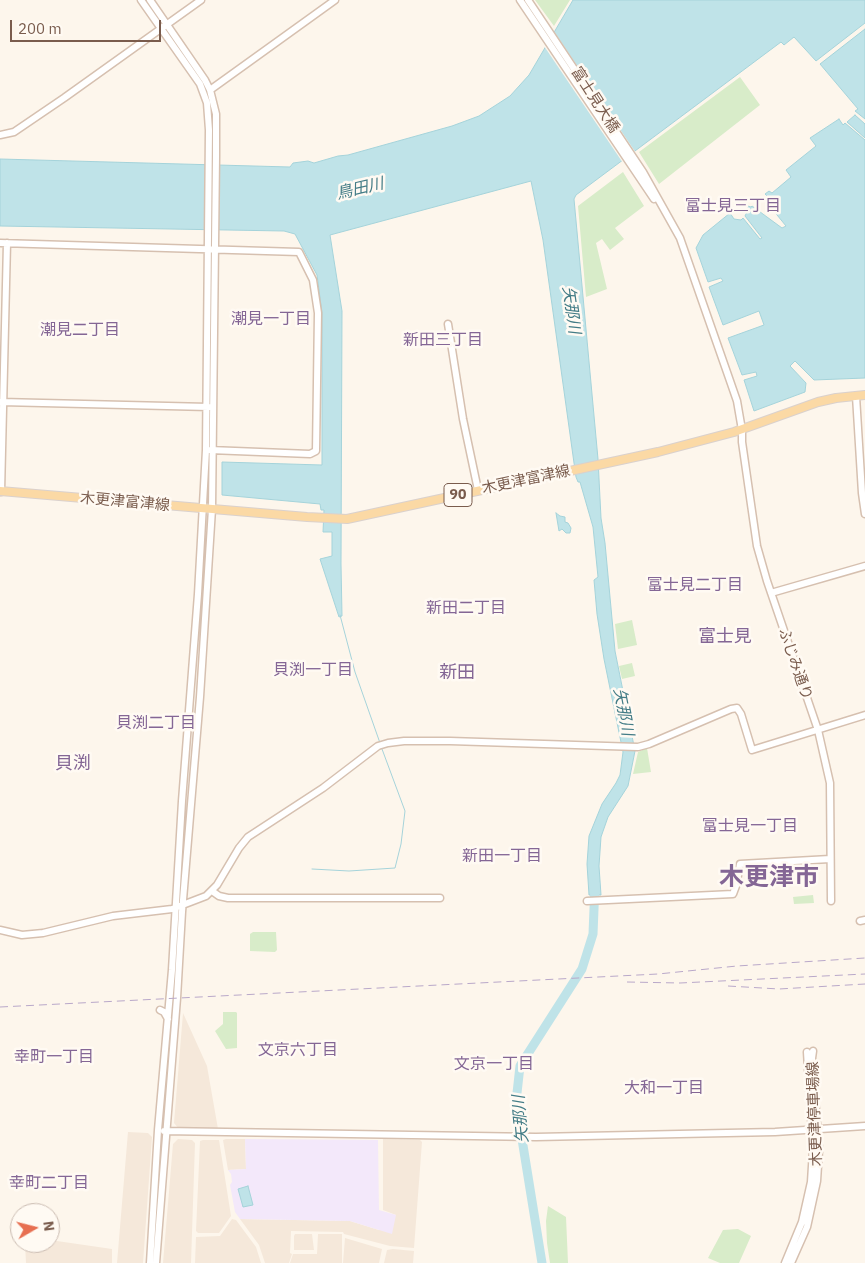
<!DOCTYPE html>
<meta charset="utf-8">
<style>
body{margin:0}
#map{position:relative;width:865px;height:1263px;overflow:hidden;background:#fdf6ec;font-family:"IBM Plex Sans",sans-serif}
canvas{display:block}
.north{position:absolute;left:10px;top:1203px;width:50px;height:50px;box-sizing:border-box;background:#fffaf3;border:1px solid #cabbb1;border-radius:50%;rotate:82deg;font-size:14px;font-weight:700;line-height:20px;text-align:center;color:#7a5c4d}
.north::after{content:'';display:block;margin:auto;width:18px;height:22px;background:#e76f51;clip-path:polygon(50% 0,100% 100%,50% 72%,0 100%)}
.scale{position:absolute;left:10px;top:20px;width:151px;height:22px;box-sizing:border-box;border:2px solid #7a5c4d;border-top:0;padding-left:6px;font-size:15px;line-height:18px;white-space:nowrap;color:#7a5c4d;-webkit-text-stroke:4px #fffaf3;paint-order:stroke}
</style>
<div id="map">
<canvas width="865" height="1263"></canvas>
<div class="north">N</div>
<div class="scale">200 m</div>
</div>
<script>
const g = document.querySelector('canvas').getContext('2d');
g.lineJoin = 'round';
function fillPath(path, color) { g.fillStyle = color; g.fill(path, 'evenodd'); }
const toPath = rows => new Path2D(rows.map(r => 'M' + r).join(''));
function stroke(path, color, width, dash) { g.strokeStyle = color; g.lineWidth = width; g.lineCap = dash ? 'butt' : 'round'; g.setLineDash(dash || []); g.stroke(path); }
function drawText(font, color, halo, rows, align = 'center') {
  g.font = font + ' "IBM Plex Sans","Noto Sans JP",sans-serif'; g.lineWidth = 5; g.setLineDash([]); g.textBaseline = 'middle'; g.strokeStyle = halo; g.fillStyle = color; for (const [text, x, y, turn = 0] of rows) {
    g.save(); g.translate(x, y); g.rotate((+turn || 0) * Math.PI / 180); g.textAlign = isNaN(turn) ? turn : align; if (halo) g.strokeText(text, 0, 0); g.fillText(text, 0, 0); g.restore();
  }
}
const residential = toPath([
 [183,1013,207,1066,218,1129,178,1128,174,1123],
 [128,1132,148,1133,152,1137,143,1263,117,1263],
 [178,1139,192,1140,195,1143,191,1263,163,1263,173,1144],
 [226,1139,245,1139,246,1169,228,1170,223,1140],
 [383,1139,420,1140,422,1142,414,1248,390,1246,344,1234,343,1232,291,1231,290,1253,292,1254,289,1263,265,1263,259,1245,240,1219,350,1221,379,1230,396,1215,383,1210],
 [203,1140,219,1140,231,1216,219,1233,198,1233,196,1231,200,1141],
 [232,1219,236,1220,256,1247,261,1263,195,1263,196,1237,220,1236],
 [295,1234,312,1234,314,1250,294,1250,294,1236],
 [318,1234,342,1234,342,1263,290,1263,293,1254,317,1254],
 [345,1238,382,1249,379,1263,343,1263],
 [50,1240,112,1249,112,1263,26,1263,25,1243,50,1243],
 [393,1249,414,1251,413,1263,384,1263,387,1250]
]);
const education = toPath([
 [245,1139,378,1140,379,1210,396,1215,392,1234,350,1221,240,1219,235,1212,230,1185,232,1182,231,1174,228,1170,246,1169]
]);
const green = toPath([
 [535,0,570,0,554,26],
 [740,77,760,105,659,184,639,152],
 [623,172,644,206,615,228,624,239,610,250,602,239,596,243,607,289,586,297,578,206],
 [632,620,637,645,618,649,615,624],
 [632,663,635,676,622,679,619,666],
 [647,748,651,772,633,774,638,752],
 [813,895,814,903,794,904,793,897],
 [253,932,276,932,277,950,275,952,250,951,250,934],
 [223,1012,236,1012,237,1013,237,1048,226,1049,215,1031,223,1024],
 [548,1206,566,1217,568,1263,550,1263,547,1243,546,1221],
 [738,1229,751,1236,739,1263,720,1263,708,1258,723,1230]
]);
const water = toPath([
 [573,0,865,0,865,23,816,61,794,37,784,45,781,42,576,195,574,199,598,459,601,518,605,543,615,651,635,751,628,786,608,817,601,837,599,866,601,895,589,895,587,864,589,836,602,804,616,783,620,775,623,752,604,659,597,614,594,580,598,577,593,527,580,482,578,482,576,477,574,463,543,240,531,181,330,235,342,311,341,564,342,616,339,617,320,559,332,556,332,532,323,532,324,510,321,510,320,504,222,495,222,462,322,465,322,313,317,275,295,234,284,231,0,226,0,159,290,167,293,163,308,161,314,163,338,156,348,155,452,126,479,116,510,96,529,75,573,0],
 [865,29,865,119,855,111,858,109,820,64,865,29],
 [855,115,865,124,865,138,847,122,855,115],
 [839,119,843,125,845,123,865,140,865,378,814,380,795,361,790,366,806,383,805,392,754,411,744,380,757,376,756,372,742,375,728,338,764,325,759,311,723,325,709,287,723,281,721,278,708,282,696,248,703,235,730,213,734,219,741,220,743,218,760,239,762,238,745,216,747,212,745,210,748,206,751,207,752,206,782,228,786,226,764,199,767,196,765,194,769,191,772,193,791,177,786,170,816,146,810,138,839,119],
 [556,513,560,516,565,517,565,522,568,523,571,528,570,533,566,533,562,529,559,531,556,513],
 [248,1186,253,1205,243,1207,238,1189,248,1186]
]);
const pier = toPath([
 [553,30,636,153,623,163,544,46]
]);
const stream = toPath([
 [340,615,355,672,380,743],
 [312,869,349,871,395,868,401,844,405,811,382,749]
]);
const river = toPath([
 [542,1263,516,1102,520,1066,582,969,593,934,595,884]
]);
const secondary = toPath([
 [141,0,200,84,207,103,209,130,206,450,198,594,182,801,172,970,158,1130,150,1263],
 [150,0,205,80,210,90,216,114,216,156,212,509,200,697,182,912,177,998,156,1263],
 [520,0,654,199],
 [528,0,643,172,680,238,729,378,737,401,742,430,742,442,757,546,767,581,818,730,830,783,831,901],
 [210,90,335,0],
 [0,135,14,132,64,98,201,0],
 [0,243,299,252,313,280,318,313,316,451,310,454,210,450],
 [448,324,463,419,478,490],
 [856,396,862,493,865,514],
 [1,402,209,407],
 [1,492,7,243],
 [771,593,865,566],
 [212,891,219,896,228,898,440,898],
 [587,901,733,894,736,886,740,864,830,859],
 [860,921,865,920],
 [0,930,22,935,43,933,113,916,172,909,206,896,217,885,239,848,248,837,323,788,378,746,388,743,404,741,450,741,638,747,649,744,731,709,737,708,741,714,752,750,865,715],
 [160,1010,164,1012,168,1019],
 [164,1131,536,1137,775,1132,865,1126],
 [785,1263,802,1222,811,1182,813,1150,807,1052],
 [791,1263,807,1227,817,1181,819,1150,812,1058,813,1051]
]);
const primary = toPath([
 [0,491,307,517,347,519,658,452,734,432,818,402,836,398,865,395]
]);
const rail = toPath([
 [627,982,680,983,865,974],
 [728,986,779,989,865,984],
 [0,1007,658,974,737,966,865,958]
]);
const shields = [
 [458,495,28]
];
const shieldNames = [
 ["90",458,495]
];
const streetNames = [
 ["富士見大橋",595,100,57],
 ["木更津富津線",526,480,-12],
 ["木更津富津線",125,502,5],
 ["ふじみ通り",795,664,71],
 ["木更津停車場線",815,1114,-92]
];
const waterNames = [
 ["鳥田川",360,189,-13],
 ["矢那川",571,310,82],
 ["矢那川",623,712,79],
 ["矢那川",521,1119,-95]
];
const neighbourhoodNames = [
 ["富士見三丁目",733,206],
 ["潮見一丁目",271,319],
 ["潮見二丁目",80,330],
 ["新田三丁目",443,340],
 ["富士見二丁目",695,585],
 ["新田二丁目",466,608],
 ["貝渕一丁目",313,670],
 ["貝渕二丁目",156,723],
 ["富士見一丁目",750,826],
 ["新田一丁目",502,856],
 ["文京六丁目",298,1050],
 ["幸町一丁目",54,1057],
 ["文京一丁目",494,1064],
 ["大和一丁目",664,1088],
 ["幸町二丁目",49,1183]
];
const quarterNames = [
 ["富士見",725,637],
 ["新田",457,673],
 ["貝渕",73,764]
];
const townNames = [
 ["木更津市",769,878]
];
fillPath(residential, '#f5e8da');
fillPath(education, '#f3e8fa');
fillPath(green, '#d8ecc9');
fillPath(water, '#bfe3e8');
stroke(water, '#a5d3da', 1);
fillPath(pier, '#fdf6ec');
stroke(stream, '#a5d3da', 1);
stroke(river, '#bfe3e8', 9);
stroke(secondary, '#d6c0b0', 9);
stroke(primary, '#dad1cd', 10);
stroke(secondary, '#fff', 6);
stroke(primary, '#fbd9a5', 8);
stroke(rail, '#b9a8c9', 1, [8, 5]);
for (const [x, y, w] of shields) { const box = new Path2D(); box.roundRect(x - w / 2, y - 11.5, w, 23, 4); g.fillStyle = '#fffaf3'; g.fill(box); stroke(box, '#7a5c4d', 1); }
drawText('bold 14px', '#7a5c4d', null, shieldNames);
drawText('15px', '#7a5c4d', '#fffaf3', streetNames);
drawText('italic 16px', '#437c86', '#fffaf3', waterNames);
drawText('16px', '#846695', '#fffaf3', neighbourhoodNames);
drawText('18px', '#846695', '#fffaf3', quarterNames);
drawText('bold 25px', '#846695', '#fffaf3', townNames);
</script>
